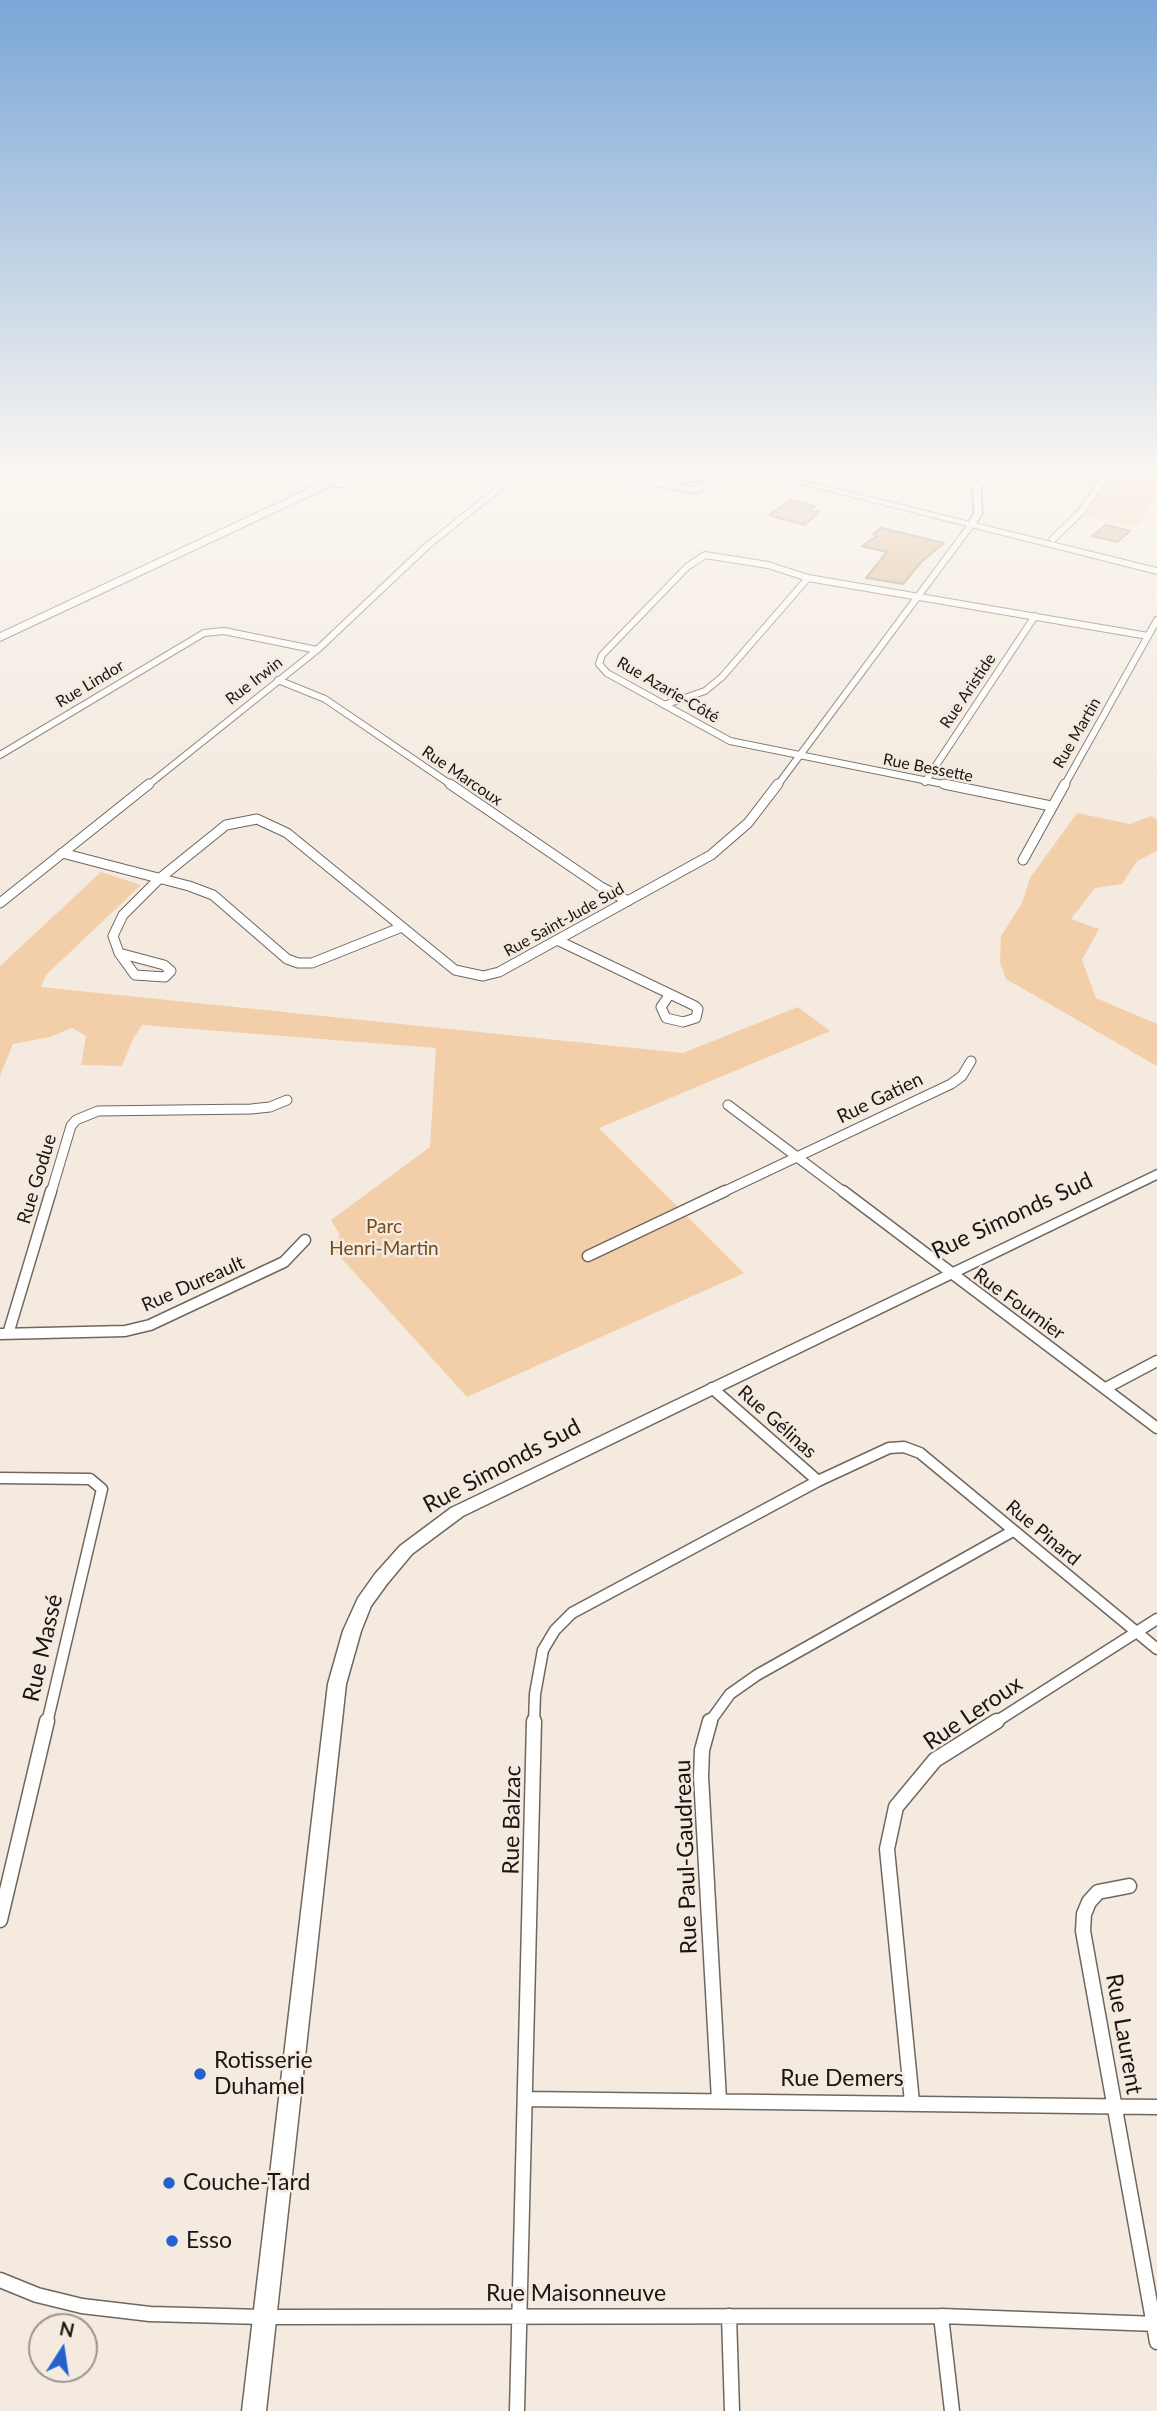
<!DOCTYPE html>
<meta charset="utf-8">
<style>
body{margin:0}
#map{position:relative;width:1157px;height:2411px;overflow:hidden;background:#f4eae0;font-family:Lato,sans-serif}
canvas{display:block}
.north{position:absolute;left:28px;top:2313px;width:70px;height:70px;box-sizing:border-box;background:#f4eae0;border:2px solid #9c958e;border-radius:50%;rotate:12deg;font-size:19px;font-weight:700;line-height:28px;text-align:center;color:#191613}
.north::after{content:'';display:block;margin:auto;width:24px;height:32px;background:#2561ce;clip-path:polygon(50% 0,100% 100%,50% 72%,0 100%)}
</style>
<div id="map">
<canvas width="1157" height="2411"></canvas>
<div class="north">N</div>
</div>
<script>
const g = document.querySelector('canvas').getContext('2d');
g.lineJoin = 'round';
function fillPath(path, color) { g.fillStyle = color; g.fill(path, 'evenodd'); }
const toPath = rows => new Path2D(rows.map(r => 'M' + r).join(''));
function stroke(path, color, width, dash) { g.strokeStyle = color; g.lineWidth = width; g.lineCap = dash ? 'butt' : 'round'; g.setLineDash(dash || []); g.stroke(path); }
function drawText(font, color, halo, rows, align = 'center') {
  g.font = font + ' Lato,sans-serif'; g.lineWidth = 5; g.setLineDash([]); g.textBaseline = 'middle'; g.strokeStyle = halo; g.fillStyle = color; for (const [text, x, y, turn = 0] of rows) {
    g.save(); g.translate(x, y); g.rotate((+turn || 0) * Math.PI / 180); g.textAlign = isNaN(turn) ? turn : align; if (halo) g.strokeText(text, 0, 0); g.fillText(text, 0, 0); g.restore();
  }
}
const green = toPath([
 [1031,473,1157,473,1157,494,1139,526,1072,514,1094,482],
 [1077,813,1130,824,1151,816,1157,820,1157,851,1137,861,1122,884,1095,888,1071,919,1099,929,1082,960,1096,998,1157,1024,1157,1066,1006,979,1000,963,1001,936,1022,903,1030,878],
 [101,872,141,885,46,975,41,987,683,1053,798,1007,830,1031,599,1128,744,1273,467,1397,333,1249,340,1235,331,1220,430,1147,436,1048,142,1025,132,1041,122,1066,81,1065,86,1036,72,1028,50,1037,13,1044,0,1076,0,966]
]);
const building = toPath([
 [790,500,815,506,809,510,819,512,804,525,769,515,790,500],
 [1106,525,1130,531,1117,542,1092,536,1106,525],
 [881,528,944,543,921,562,903,584,866,578,887,552,862,546,877,536,873,534,881,528]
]);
const streetFar3 = toPath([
 [608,473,695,490,725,473],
 [671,480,697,478,711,473],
 [1053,539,1081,512,1109,473],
 [278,680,325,699,453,786],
 [664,705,705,691,722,677,808,578],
 [0,755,204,633,224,631,317,650],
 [925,782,1035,616],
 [147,786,317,650,426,547,518,473],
 [777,786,971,525],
 [953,786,730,741,607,673,599,664,602,655,687,567,705,555,768,565,808,578,1148,636],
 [1064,786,1157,620]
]);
const streetFar2 = toPath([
 [450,784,601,887,628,901],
 [944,784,1051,806],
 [62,853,189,886,213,895,287,959,298,963,312,963,402,927],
 [1023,860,1065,784],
 [0,903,149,784],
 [557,940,670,994],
 [119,953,164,965,171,971,165,977,135,975,119,953],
 [119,953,113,936,123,915,159,879,226,825,257,819,287,833,455,970,483,976,499,972,711,855,748,823,778,784],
 [670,994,695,1006,698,1009,696,1018,683,1022,666,1018,661,1007,670,994],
 [728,1105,845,1193],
 [51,1193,71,1126,76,1120,98,1111,251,1109,270,1107,287,1100],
 [721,1193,951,1084,962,1076,971,1061]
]);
const streetFar1 = toPath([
 [843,1191,1157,1428],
 [588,1256,725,1191],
 [0,1334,125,1331,150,1325,284,1262,305,1240],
 [8,1334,51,1191],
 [712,1388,818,1481],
 [1106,1388,1157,1361],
 [0,1478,90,1479,102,1489,47,1723],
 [534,1723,535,1694,543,1650,555,1630,572,1613,818,1481,889,1448,904,1447,920,1453,1157,1649],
 [709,1723,730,1694,757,1675,1013,1531],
 [994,1723,1157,1619]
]);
const street = toPath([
 [710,1721,702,1750,701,1776,719,2100],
 [1129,1886,1098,1892,1089,1902,1084,1914,1083,1931,1157,2342],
 [0,1920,47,1721],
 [527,2099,1157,2107],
 [912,2102,887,1849,896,1807,935,1760,997,1721],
 [0,2280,37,2295,82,2306,150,2314,263,2317,941,2316,1157,2324],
 [729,2316,732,2411],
 [941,2316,952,2411],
 [517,2411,534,1721]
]);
const secondary = toPath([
 [983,473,991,473,981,487,982,513,974,527,968,527,967,525,974,513,973,487,983,473],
 [1157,1170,1157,1179,463,1516,412,1554,387,1584,371,1606,361,1631,346,1684,266,2411,242,2411,328,1684,343,1631,358,1598,375,1574,400,1546,451,1508,1157,1170]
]);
const primary = toPath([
 [758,473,772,473,1157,568,1157,574,758,473]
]);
const highway = toPath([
 [342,473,354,473,353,475,371,473,343,487,335,487,335,484,0,641,0,633,342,473]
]);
const markers = [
 [200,2074,7,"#2561ce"],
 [169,2183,7,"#2561ce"],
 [172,2241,7,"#2561ce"]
];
const farStreetnames = [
 ["Rue Irwin",254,681,-38],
 ["Rue Lindor",90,684,-31],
 ["Rue Azarie-Côté",668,690,30],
 ["Rue Aristide",968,691,-56],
 ["Rue Martin",1077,733,-60],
 ["Rue Bessette",928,768,11],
 ["Rue Marcoux",462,776,34],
 ["Rue Saint-Jude Sud",564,920,-29]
];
const streetNames = [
 ["Rue Gatien",880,1098,-26],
 ["Rue Godue",37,1179,-73],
 ["Rue Dureault",193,1284,-24],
 ["Rue Fournier",1019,1304,36],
 ["Rue Gélinas",777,1422,42],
 ["Rue Pinard",1043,1533,40]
];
const parkNames = [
 ["Parc",384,1227],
 ["Henri-Martin",384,1249]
];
const nearStreetnames = [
 ["Rue Simonds Sud",1012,1216,-25],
 ["Rue Simonds Sud",502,1466,-28],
 ["Rue Massé",43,1648,-77],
 ["Rue Leroux",973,1713,-34],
 ["Rue Balzac",512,1820,-89],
 ["Rue Paul-Gaudreau",686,1857,-92],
 ["Rue Laurent",1124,2034,80],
 ["Rue Demers",842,2079],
 ["Rue Maisonneuve",576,2294]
];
const nearPoinames = [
 ["Rotisserie",214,2061],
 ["Duhamel",214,2087],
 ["Couche-Tard",183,2183],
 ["Esso",186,2241]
];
fillPath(green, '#f3cfa9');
fillPath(building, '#d7af84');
stroke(building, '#958c83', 2);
stroke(streetFar3, '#6f675e', 8);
stroke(streetFar2, '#6f675e', 11);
stroke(streetFar1, '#6f675e', 13);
stroke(street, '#6f675e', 17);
stroke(secondary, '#6f675e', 3);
stroke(primary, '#6f675e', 2);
stroke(highway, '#6f675e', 2);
stroke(streetFar3, '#fff', 6);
stroke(streetFar2, '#fff', 9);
stroke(streetFar1, '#fff', 10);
stroke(street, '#fff', 14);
fillPath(secondary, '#fff');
fillPath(primary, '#fff');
fillPath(highway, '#fff');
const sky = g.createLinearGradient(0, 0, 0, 810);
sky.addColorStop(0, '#7aa6d7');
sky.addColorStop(0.58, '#faf6f1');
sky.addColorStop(1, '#faf6f100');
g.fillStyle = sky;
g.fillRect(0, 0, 1157, 810);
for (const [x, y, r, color] of markers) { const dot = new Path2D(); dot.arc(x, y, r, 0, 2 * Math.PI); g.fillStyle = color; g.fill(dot); stroke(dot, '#f4eae0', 2.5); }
drawText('16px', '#191613', '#f4eae0', farStreetnames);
drawText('19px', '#191613', '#f4eae0', streetNames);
drawText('19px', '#734c1a', '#f4eae0', parkNames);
drawText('23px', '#191613', '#f4eae0', nearStreetnames);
drawText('23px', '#191613', '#f4eae0', nearPoinames, 'left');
</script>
